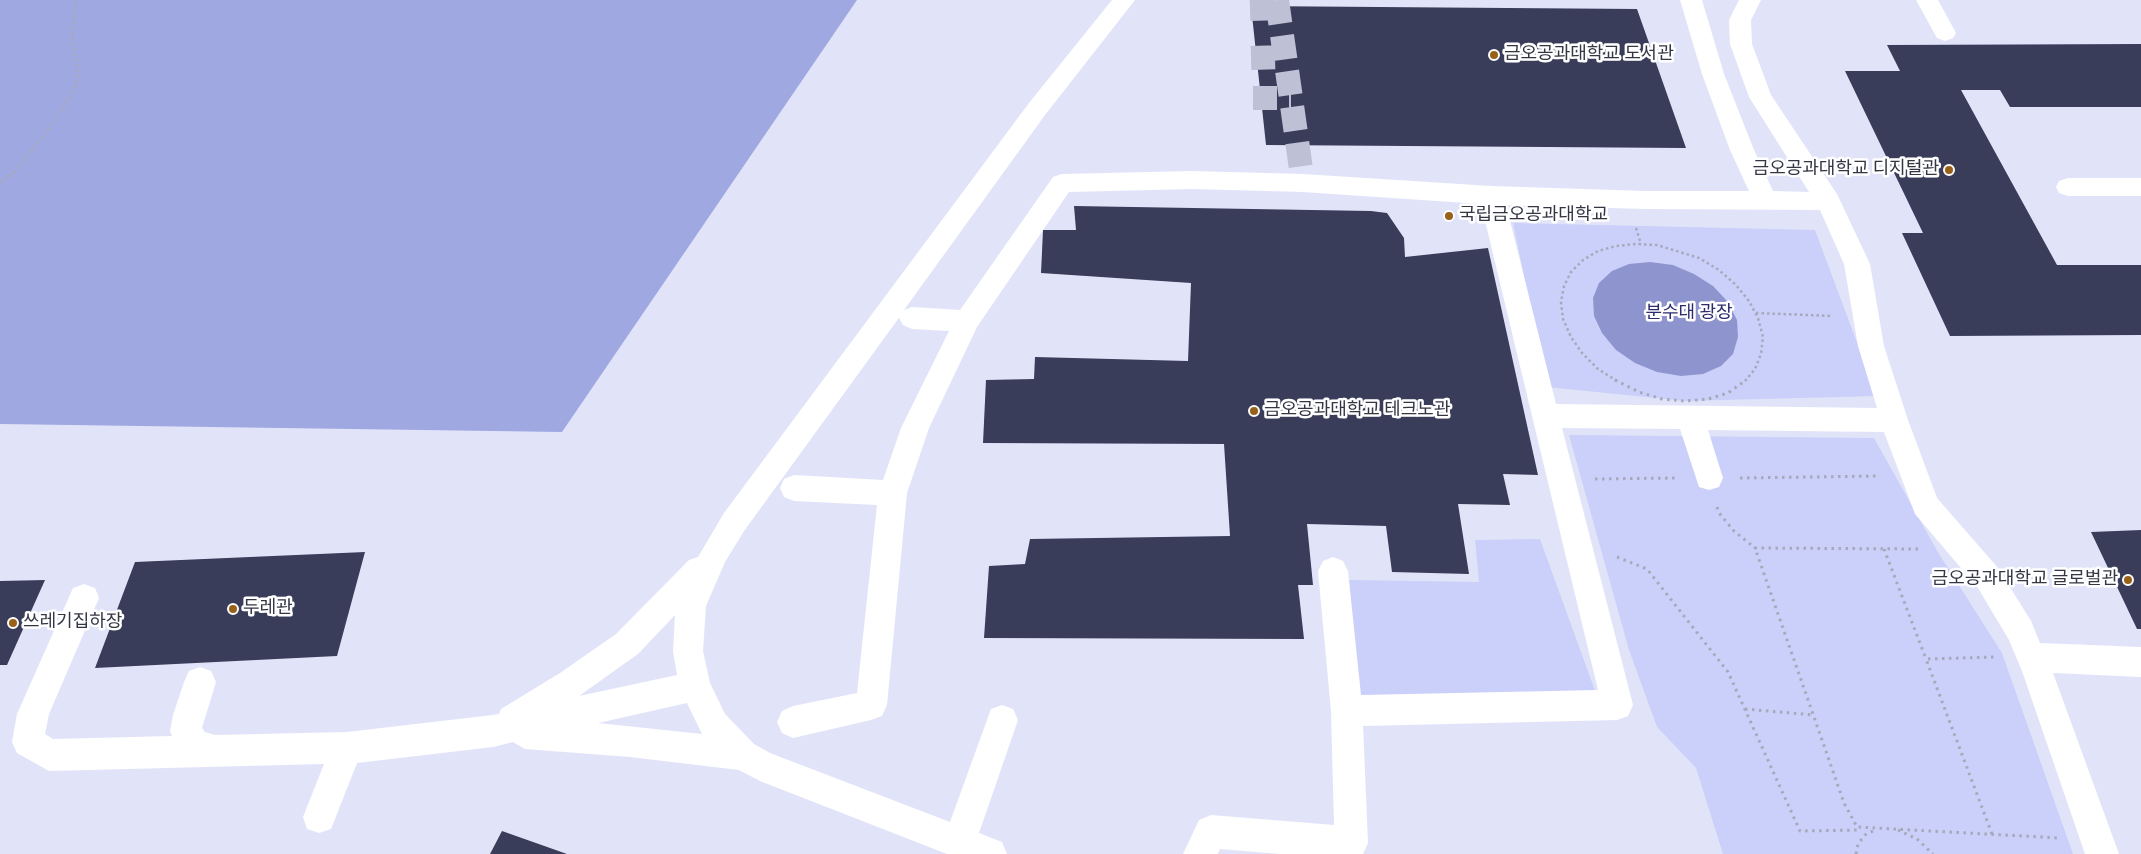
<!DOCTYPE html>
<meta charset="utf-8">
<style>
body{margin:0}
canvas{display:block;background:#e1e4f9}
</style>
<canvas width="2141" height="854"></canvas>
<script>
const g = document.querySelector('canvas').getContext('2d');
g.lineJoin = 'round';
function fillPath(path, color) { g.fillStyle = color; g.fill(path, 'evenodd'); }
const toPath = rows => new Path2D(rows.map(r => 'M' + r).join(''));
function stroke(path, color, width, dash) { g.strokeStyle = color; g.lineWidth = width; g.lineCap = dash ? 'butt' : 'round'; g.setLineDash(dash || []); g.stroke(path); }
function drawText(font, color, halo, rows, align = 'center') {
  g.font = font + ' Overpass,"Noto Sans KR",sans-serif'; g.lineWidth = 5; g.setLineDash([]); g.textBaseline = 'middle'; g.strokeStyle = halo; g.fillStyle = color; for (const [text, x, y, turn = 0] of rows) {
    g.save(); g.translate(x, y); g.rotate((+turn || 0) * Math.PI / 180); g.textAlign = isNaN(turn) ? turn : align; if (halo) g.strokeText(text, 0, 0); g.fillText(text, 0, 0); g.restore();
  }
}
const green = toPath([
 [1513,223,1815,230,1877,396,1685,401,1547,387],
 [1569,435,1874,438,1939,554,2002,653,2073,854,1723,854,1696,768,1657,727,1629,650],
 [1540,539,1598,699,1360,702,1349,580,1479,582,1475,540]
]);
const forest = toPath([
 [0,0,857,0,562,432,0,424]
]);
const water = toPath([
 [1650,262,1673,265,1694,274,1713,286,1728,302,1737,320,1738,337,1733,354,1721,366,1703,374,1681,376,1657,372,1635,363,1616,350,1602,333,1594,316,1593,298,1599,283,1612,271,1629,264]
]);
const building = toPath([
 [1251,6,1637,9,1686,148,1266,145],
 [2141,44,2141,107,2010,107,2000,90,1961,90,2057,265,2141,265,2141,335,1950,336,1902,233,1923,233,1845,71,1900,71,1887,45],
 [1074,206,1371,211,1387,213,1404,238,1405,257,1488,248,1538,475,1503,474,1510,505,1458,504,1469,574,1392,572,1386,526,1307,524,1313,585,1298,585,1304,639,984,638,989,566,1025,564,1030,539,1230,536,1224,444,983,443,986,380,1034,379,1035,357,1188,361,1191,283,1041,273,1043,230,1076,230],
 [2141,530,2141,629,2137,629,2091,532],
 [365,552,337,656,95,668,135,562],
 [45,580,7,665,0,665,0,581],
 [502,831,567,854,490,854]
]);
const minorTunnel = toPath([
 [1277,0,1303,183],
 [1250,9,1278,8],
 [1251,58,1285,57],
 [1253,98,1291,98]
]);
const pathFar1 = toPath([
 [0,182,13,174,45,134,74,91,78,77,72,34,76,0],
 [1636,228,1641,244],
 [1756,313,1833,316],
 [1617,381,1598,369,1582,353,1571,337,1563,319,1561,302,1564,286,1571,272,1583,260,1598,251,1616,246,1636,244,1657,245,1699,258,1719,270,1736,285,1749,301,1758,318,1763,337,1761,354,1755,369,1745,381]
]);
const path = toPath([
 [1615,380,1639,392,1662,399,1685,401,1708,399,1728,393,1746,380],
 [1740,478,1879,476],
 [1595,479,1676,478],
 [1717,507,1719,513,1734,531,1755,548],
 [1884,549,1926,659],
 [1918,549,1755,548,1844,803,1857,827,2059,838],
 [1617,557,1647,569,1728,672,1800,831,1858,830],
 [1745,709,1814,715],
 [1898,830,1917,839,1933,854],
 [1992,834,1926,659,1995,657],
 [1856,854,1858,844,1865,835,1877,829]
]);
const minor = toPath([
 [1112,0,1135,0,1045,115,904,310,912,307,960,310,1053,177,1062,174,1192,171,1303,174,1491,186,1646,191,1749,191,1730,150,1702,74,1680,0,1702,0,1724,74,1754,150,1773,191,1809,192,1749,97,1730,44,1729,20,1739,0,1761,0,1751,20,1752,44,1771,95,1837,194,1870,264,1884,346,1908,420,1937,498,1998,568,2031,621,2040,643,2141,647,2141,677,2053,673,2119,854,2085,854,2022,671,2009,640,1978,588,1915,514,1884,432,1708,430,1723,478,1719,487,1709,490,1699,487,1680,429,1562,428,1633,705,1628,716,1617,720,1363,726,1368,843,1363,854,1280,854,1220,849,1218,854,1183,854,1199,820,1211,815,1334,825,1331,711,1318,571,1323,561,1333,557,1343,561,1348,571,1361,695,1598,690,1481,204,1303,192,1192,189,1069,192,977,327,929,428,907,493,887,705,882,716,871,720,793,738,782,733,777,722,782,711,793,706,857,693,877,505,794,501,784,497,780,488,784,479,794,475,883,480,901,428,949,331,912,329,903,325,899,318,901,315,744,531,725,562,706,606,703,651,710,683,725,714,754,744,770,753,950,822,991,709,1002,705,1013,709,1018,720,979,833,1002,842,1007,854,947,854,760,781,739,770,630,757,525,749,513,742,493,747,357,763,331,829,319,833,307,829,303,817,324,764,49,771,17,753,12,742,17,714,73,588,84,584,95,588,99,598,49,714,45,734,53,739,172,736,170,731,173,715,184,682,189,671,200,667,211,671,216,682,202,728,205,732,215,735,347,732,493,715,499,714,501,709,560,673,616,634,689,560,698,557,724,513,1029,103,1112,0],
 [1506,205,1646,209,1820,210,1844,264,1858,346,1877,408,1556,404,1506,205],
 [675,615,673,651,677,675,579,696,638,654,675,615],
 [687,703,702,734,598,723,687,703],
 [1916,0,1938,0,1956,33,1953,38,1945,41,1937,38,1916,0],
 [2068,178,2141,178,2141,196,2068,196,2059,193,2056,187,2059,181,2068,178]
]);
const markers = [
 [1494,55,5,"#976119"],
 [1949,170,5,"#976119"],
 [1449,216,5,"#976119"],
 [1254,411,5,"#976119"],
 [2128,580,5,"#976119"],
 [233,609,5,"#976119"],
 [13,623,5,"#976119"]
];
const poiNames = [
 ["금오공과대학교 도서관",1504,55],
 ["금오공과대학교 디지털관",1939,170,"right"],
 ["국립금오공과대학교",1459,216],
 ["금오공과대학교 테크노관",1264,411],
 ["금오공과대학교 글로벌관",2118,580,"right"],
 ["두레관",243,609],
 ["쓰레기집하장",23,623]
];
const parkNames = [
 ["분수대 광장",1689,314]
];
fillPath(green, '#cad0f9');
fillPath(forest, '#a0a8e2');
fillPath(water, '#8e95ce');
fillPath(building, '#3a3d59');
stroke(minorTunnel, '#bec1d5', 24, [24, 12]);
stroke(pathFar1, '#a6a9bb', 2.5, [2.5, 3]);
stroke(path, '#a6a9bb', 3, [2.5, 4.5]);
fillPath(minor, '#fff');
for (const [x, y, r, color] of markers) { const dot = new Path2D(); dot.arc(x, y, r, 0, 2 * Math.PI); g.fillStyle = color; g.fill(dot); stroke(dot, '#fff', 2); }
drawText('18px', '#343644', '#fff', poiNames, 'left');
drawText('18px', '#2c2b6f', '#fff', parkNames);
</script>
